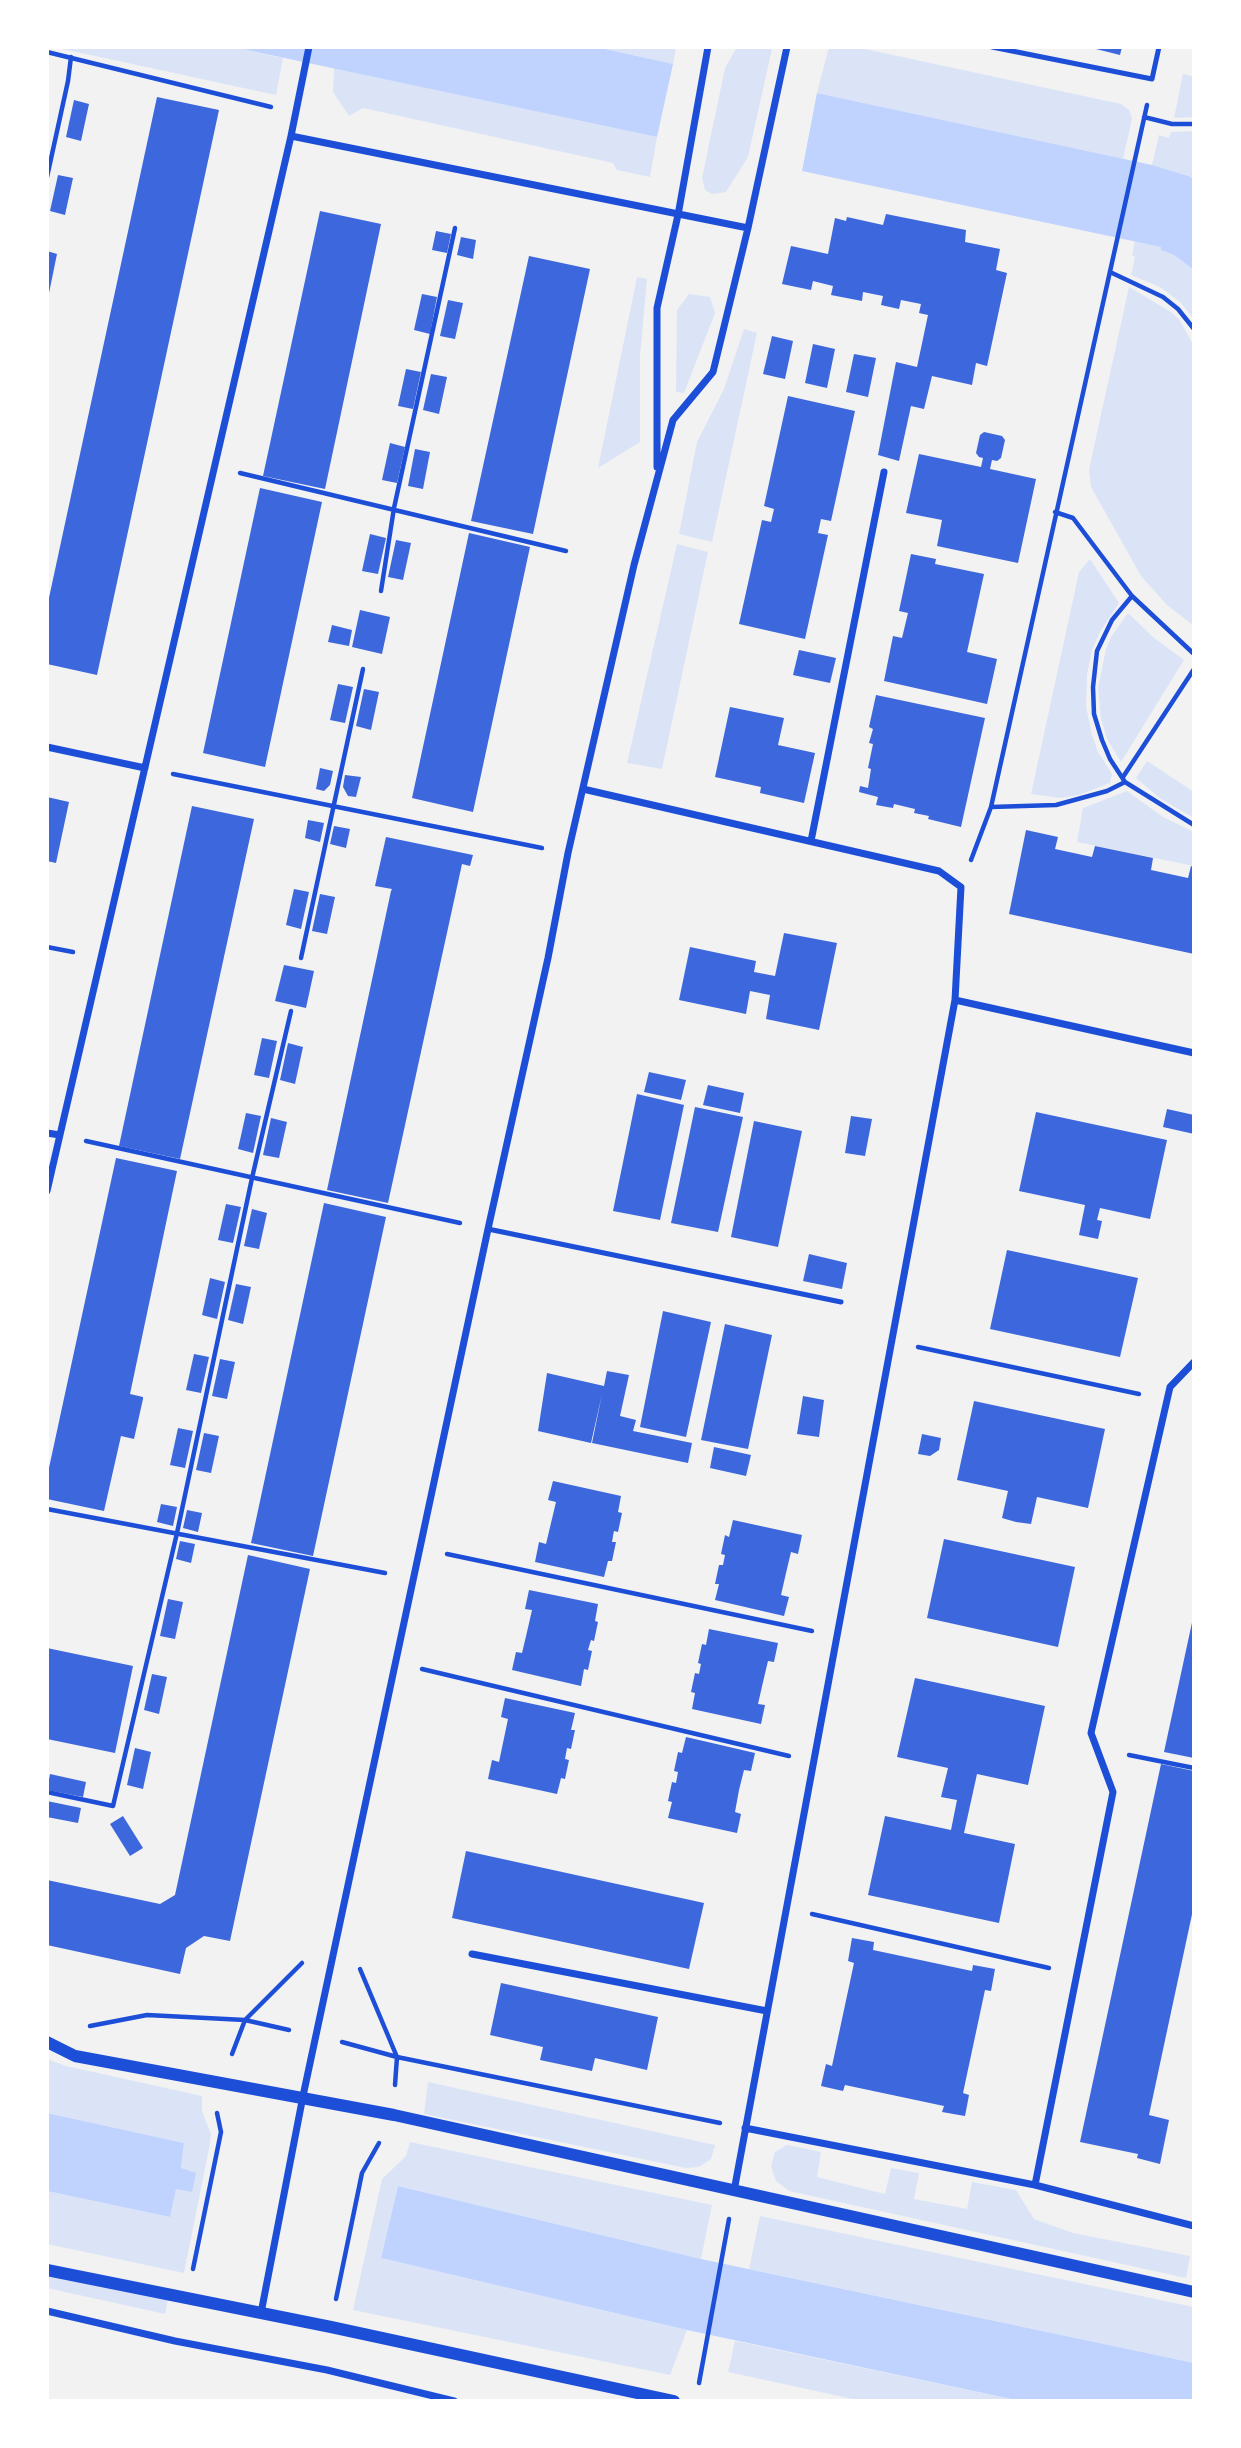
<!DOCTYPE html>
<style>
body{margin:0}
#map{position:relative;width:1241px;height:2448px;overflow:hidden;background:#f2f2f2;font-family:"IBM Plex Sans",sans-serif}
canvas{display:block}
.frame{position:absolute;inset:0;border:49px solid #fff;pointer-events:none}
</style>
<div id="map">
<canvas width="1241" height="2448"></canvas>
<div class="frame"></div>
</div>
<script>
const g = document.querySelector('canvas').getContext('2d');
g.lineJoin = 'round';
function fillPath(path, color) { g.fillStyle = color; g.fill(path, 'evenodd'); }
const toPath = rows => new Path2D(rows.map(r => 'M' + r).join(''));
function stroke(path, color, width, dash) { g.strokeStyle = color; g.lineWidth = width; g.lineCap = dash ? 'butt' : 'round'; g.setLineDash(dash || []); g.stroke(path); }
const green = toPath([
 [53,47,233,47,283,58,276,95],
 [596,47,676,47,673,64],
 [737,47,772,47,772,49,748,157,726,192,712,194,705,190,702,178,725,68],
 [829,47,856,47,1121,104,1129,110,1132,119,1123,159,817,93],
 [334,68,657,137,650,177,617,170,613,163,363,108,349,116,333,92],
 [1183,74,1194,77,1194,117,1174,118],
 [1194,131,1194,179,1152,165,1159,135,1169,138,1171,132],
 [1135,241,1162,247,1162,250,1174,255,1194,270,1194,319,1180,302,1160,287,1131,275,1135,257,1132,255],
 [637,277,647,279,640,356,640,442,598,468],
 [1129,287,1171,312,1179,319,1194,346,1194,626,1167,605,1141,576,1091,487,1089,469],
 [689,294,710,297,715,313,684,393,676,392,677,310],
 [744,329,757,333,712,542,679,534,697,442,724,389],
 [677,544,708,552,662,769,627,763],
 [1090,559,1119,603,1100,632,1092,650,1087,675,1086,706,1092,735,1098,752,1112,774,1110,783,1079,795,1061,798,1031,794,1079,572],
 [1128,613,1153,637,1184,660,1121,762,1107,739,1101,719,1098,688,1106,649,1111,637],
 [1147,761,1194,792,1194,818,1161,799,1136,778],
 [1127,791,1163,817,1194,832,1194,866,1077,842,1083,808],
 [47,2059,66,2066,202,2096,202,2111,211,2134,210,2144,184,2273,47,2244,47,2191,170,2217,176,2189,196,2173,181,2169,184,2143,47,2113],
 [428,2082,715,2145,711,2159,699,2167,686,2168,424,2114],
 [410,2142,712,2205,701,2259,398,2186,381,2258,687,2330,670,2375,353,2310,382,2179,406,2156],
 [787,2145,821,2152,817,2177,885,2194,891,2168,919,2173,914,2199,967,2209,972,2182,1016,2190,1034,2219,1073,2233,1190,2256,1186,2278,789,2191,776,2181,771,2166,775,2152],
 [760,2216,1194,2307,1194,2363,749,2269],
 [47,2273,168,2299,165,2314,47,2288],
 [735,2341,1021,2401,862,2401,728,2372]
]);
const water = toPath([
 [233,47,596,47,673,64,657,137],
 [817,93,1152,165,1188,176,1194,179,1194,270,1174,255,1161,250,1161,247,802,171],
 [47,2113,184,2143,181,2168,196,2173,192,2192,176,2189,170,2217,47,2191],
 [398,2186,701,2259,1194,2363,1194,2401,1021,2401,687,2330,381,2258]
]);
const building = toPath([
 [1088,47,1122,47,1120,55],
 [157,97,219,110,97,675,47,664,47,607],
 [74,100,89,104,81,141,66,137],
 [58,175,73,178,65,215,50,211],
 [320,211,381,224,325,489,263,476],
 [886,214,966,230,965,242,1000,249,996,270,1007,273,987,366,976,363,972,385,932,376,924,409,911,406,899,461,878,455,896,362,917,367,928,315,919,313,921,304,901,300,899,309,881,305,883,296,863,292,862,301,831,295,833,286,813,281,811,290,782,284,791,246,828,254,835,218,846,221,847,217,883,225],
 [436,231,451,234,447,253,432,250],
 [461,237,476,240,473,259,457,255],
 [47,251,57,254,49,293,47,292],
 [529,256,590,269,533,534,471,521],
 [422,294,437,297,430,334,414,330],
 [448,300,463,303,455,339,440,336],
 [772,336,793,341,785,379,763,374],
 [813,344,835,349,827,388,805,383],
 [854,354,876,358,868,397,846,392],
 [406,369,421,372,413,409,398,406],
 [431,374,447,377,439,414,423,410],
 [788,396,855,411,831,521,821,519,818,533,828,535,805,639,739,624,762,520,771,522,774,509,764,506],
 [984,432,1002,436,1005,440,1001,458,997,461,992,460,990,469,1036,479,1018,563,937,546,942,520,906,513,919,454,981,467,983,458,979,457,976,453,980,435],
 [390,443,405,447,397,483,382,480],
 [415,449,430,452,423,489,408,486],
 [260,488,322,502,265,767,203,753],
 [469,533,530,547,473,812,412,798],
 [370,534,386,538,378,574,362,571],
 [396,540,411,543,403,580,388,577],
 [911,554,936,559,935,564,984,574,967,652,997,659,987,704,884,681,893,636,902,638,908,613,899,611],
 [360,610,390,617,382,654,352,647],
 [332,625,352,630,349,646,328,642],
 [799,650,836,658,830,683,793,675],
 [338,684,353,687,345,723,330,720],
 [364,689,379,692,371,730,356,726],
 [876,695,985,718,961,827,928,819,929,816,914,813,915,809,894,804,893,808,876,805,878,797,859,792,860,786,868,788,871,769,868,768,873,744,869,743,873,729,869,727],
 [730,707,784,718,778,745,815,753,804,803,760,793,761,787,715,777],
 [320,768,333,771,330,785,324,791,316,789],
 [345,775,361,777,356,797,348,796,343,787],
 [47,797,69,802,56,863,47,861],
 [192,806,254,819,180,1159,119,1146],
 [308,820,324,823,320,842,305,838],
 [334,826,350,829,346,848,330,844],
 [1026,830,1058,837,1055,849,1092,857,1095,846,1153,858,1151,870,1188,878,1191,866,1194,867,1194,954,1009,914],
 [386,837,473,855,470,866,462,864,388,1203,327,1190,391,891,392,889,375,886],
 [294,889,309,892,301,929,286,925],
 [320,894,335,897,327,934,312,931],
 [784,933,837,943,819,1030,766,1019,770,995,750,991,746,1014,679,1000,690,947,756,961,754,972,775,976],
 [284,965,314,971,306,1008,275,1001],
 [262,1038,277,1041,269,1078,254,1075],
 [288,1043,303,1047,295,1084,280,1080],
 [649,1072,686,1080,681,1100,644,1092],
 [708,1085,744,1093,740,1113,703,1105],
 [637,1094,684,1105,660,1220,613,1211],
 [695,1107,743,1117,718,1232,671,1223],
 [1167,1109,1194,1115,1194,1134,1163,1127],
 [1036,1112,1167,1140,1150,1219,1100,1208,1097,1220,1102,1221,1098,1239,1079,1235,1085,1205,1019,1191],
 [246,1113,261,1116,253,1153,238,1149],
 [851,1116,872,1119,865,1156,845,1153],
 [271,1118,287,1122,279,1158,263,1155],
 [754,1121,802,1131,778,1247,731,1237],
 [116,1158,177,1171,130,1394,143,1397,143,1399,134,1439,121,1436,104,1511,47,1499,47,1477],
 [324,1203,386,1217,313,1556,251,1543],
 [226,1204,241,1207,233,1243,218,1240],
 [252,1209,267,1213,259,1249,244,1246],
 [1007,1250,1138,1278,1120,1357,990,1329],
 [809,1254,847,1263,842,1289,803,1281],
 [210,1278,225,1282,217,1319,202,1315],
 [236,1284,251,1287,243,1324,228,1320],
 [663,1311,711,1322,686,1437,640,1427],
 [725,1324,772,1335,748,1449,701,1440],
 [194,1354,209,1357,201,1393,186,1390],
 [220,1359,235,1362,227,1399,212,1396],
 [607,1371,629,1375,620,1416,636,1420,633,1431,692,1443,688,1463,592,1443,602,1394,591,1443,538,1431,547,1373,604,1386],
 [803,1396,824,1400,819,1437,797,1434],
 [974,1401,1105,1429,1088,1508,1037,1497,1031,1524,1016,1522,1002,1518,1008,1491,957,1480],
 [178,1428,193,1431,185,1468,170,1465],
 [204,1433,219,1436,211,1473,196,1470],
 [922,1434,941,1438,939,1450,930,1456,918,1454],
 [714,1447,751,1455,746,1476,710,1468],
 [553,1481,621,1496,618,1512,622,1513,618,1532,614,1531,613,1536,612,1542,616,1542,612,1561,608,1561,604,1577,535,1562,539,1542,546,1544,556,1502,548,1500],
 [161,1504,177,1507,173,1526,157,1522],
 [187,1510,202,1513,198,1532,183,1528],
 [733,1520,802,1535,798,1554,791,1552,786,1573,781,1595,789,1597,784,1616,715,1600,719,1584,715,1584,719,1565,723,1565,725,1555,721,1554,725,1535,729,1537],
 [944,1539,1075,1567,1058,1647,927,1618],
 [180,1541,195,1544,191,1563,176,1559],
 [248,1555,310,1569,230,1941,204,1936,186,1948,180,1974,47,1945,47,1880,160,1904,175,1895],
 [529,1590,598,1604,595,1621,598,1622,594,1641,591,1640,588,1650,592,1651,588,1670,584,1669,581,1686,512,1670,516,1652,522,1653,527,1632,532,1610,525,1609],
 [168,1599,183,1602,175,1639,160,1636],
 [1193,1618,1194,1618,1194,1758,1164,1752],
 [709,1629,778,1643,774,1662,768,1661,763,1682,758,1704,765,1705,761,1724,692,1709,695,1693,691,1692,695,1673,699,1674,701,1664,698,1663,702,1644,706,1645],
 [47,1648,133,1666,115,1753,47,1739],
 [152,1674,167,1677,159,1714,144,1710],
 [915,1678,1045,1706,1028,1785,977,1774,964,1833,1015,1844,999,1923,868,1895,885,1816,951,1830,957,1800,941,1797,948,1768,897,1757],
 [505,1698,575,1713,571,1730,575,1730,571,1749,567,1748,565,1759,569,1760,565,1779,561,1778,557,1794,488,1779,492,1760,499,1762,508,1719,501,1717],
 [686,1737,755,1753,751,1771,744,1770,739,1790,735,1812,741,1814,737,1833,668,1818,672,1802,668,1801,672,1782,676,1783,678,1772,674,1771,678,1752,682,1753],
 [135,1748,151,1752,143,1789,127,1785],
 [1161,1764,1194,1771,1194,1905,1149,2115,1169,2120,1160,2164,1137,2158,1138,2154,1080,2142],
 [50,1774,86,1782,83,1797,47,1790],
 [47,1801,81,1808,78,1823,47,1817],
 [123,1816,143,1848,130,1856,110,1824],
 [466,1851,704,1903,689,1969,452,1918],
 [852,1938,874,1942,873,1950,972,1971,973,1965,995,1969,991,1991,985,1990,963,2093,969,2095,965,2116,942,2112,944,2106,845,2085,843,2091,821,2086,826,2064,832,2066,854,1963,848,1961],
 [501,1983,658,2017,647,2070,595,2058,592,2071,540,2060,543,2047,490,2035]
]);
const path = toPath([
 [47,52,271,107],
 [1144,117,1172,124,1194,124],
 [47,177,68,81,71,57],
 [1110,272,1163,297,1178,309,1194,329],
 [240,473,566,551],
 [1055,512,1073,518,1132,596,1194,654],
 [381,591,394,508,455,228],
 [173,774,542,848],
 [1123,777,1194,669],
 [1125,782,1194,825],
 [991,807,1056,805,1107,791,1125,782,1110,759,1102,740,1094,714,1093,687,1097,651,1112,620,1132,596],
 [971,860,991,807,1147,105],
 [47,947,73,952],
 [301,958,363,669],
 [86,1141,460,1223],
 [918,1347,1139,1394],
 [47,1509,385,1573],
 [447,1554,812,1631],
 [422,1669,789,1756],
 [1129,1755,1194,1768],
 [47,1792,113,1806,177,1533,252,1178,291,1011],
 [812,1914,1049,1968],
 [360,1969,397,2057,395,2085],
 [90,2026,147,2015,245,2020,289,2030],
 [342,2042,397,2057,720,2123],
 [232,2054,245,2020,302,1963],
 [193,2269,221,2132,217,2113],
 [336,2299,362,2173,379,2143],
 [699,2383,729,2219]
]);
const service = toPath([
 [992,47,1152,79,1159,47],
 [488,1229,841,1302]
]);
const minor = toPath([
 [291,136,748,228],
 [657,467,657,308,678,215,708,47],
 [47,747,145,768],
 [583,789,939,871,961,887,955,1000,734,2191],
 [811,841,884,472],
 [955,1000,1194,1053],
 [47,1133,60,1135],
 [47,1191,291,136,309,47],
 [472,1954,767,2011],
 [745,2128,1035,2185,1194,2226],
 [1035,2185,1113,1792,1091,1733,1170,1387,1194,1362],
 [47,2311,175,2341,327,2370,454,2401],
 [261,2313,303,2096,488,1229,548,958,568,853,634,565,673,420,713,372,748,228,787,47]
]);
const tertiary = toPath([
 [47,2042,75,2056,394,2115,1194,2292],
 [47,2270,331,2327,674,2401]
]);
fillPath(green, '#dbe4f7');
fillPath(water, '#bfd3fe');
fillPath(building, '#3d67dc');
stroke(path, '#1d4ed8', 4.5);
stroke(service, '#1d4ed8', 5);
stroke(minor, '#1d4ed8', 7);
stroke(tertiary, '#1d4ed8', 12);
</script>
